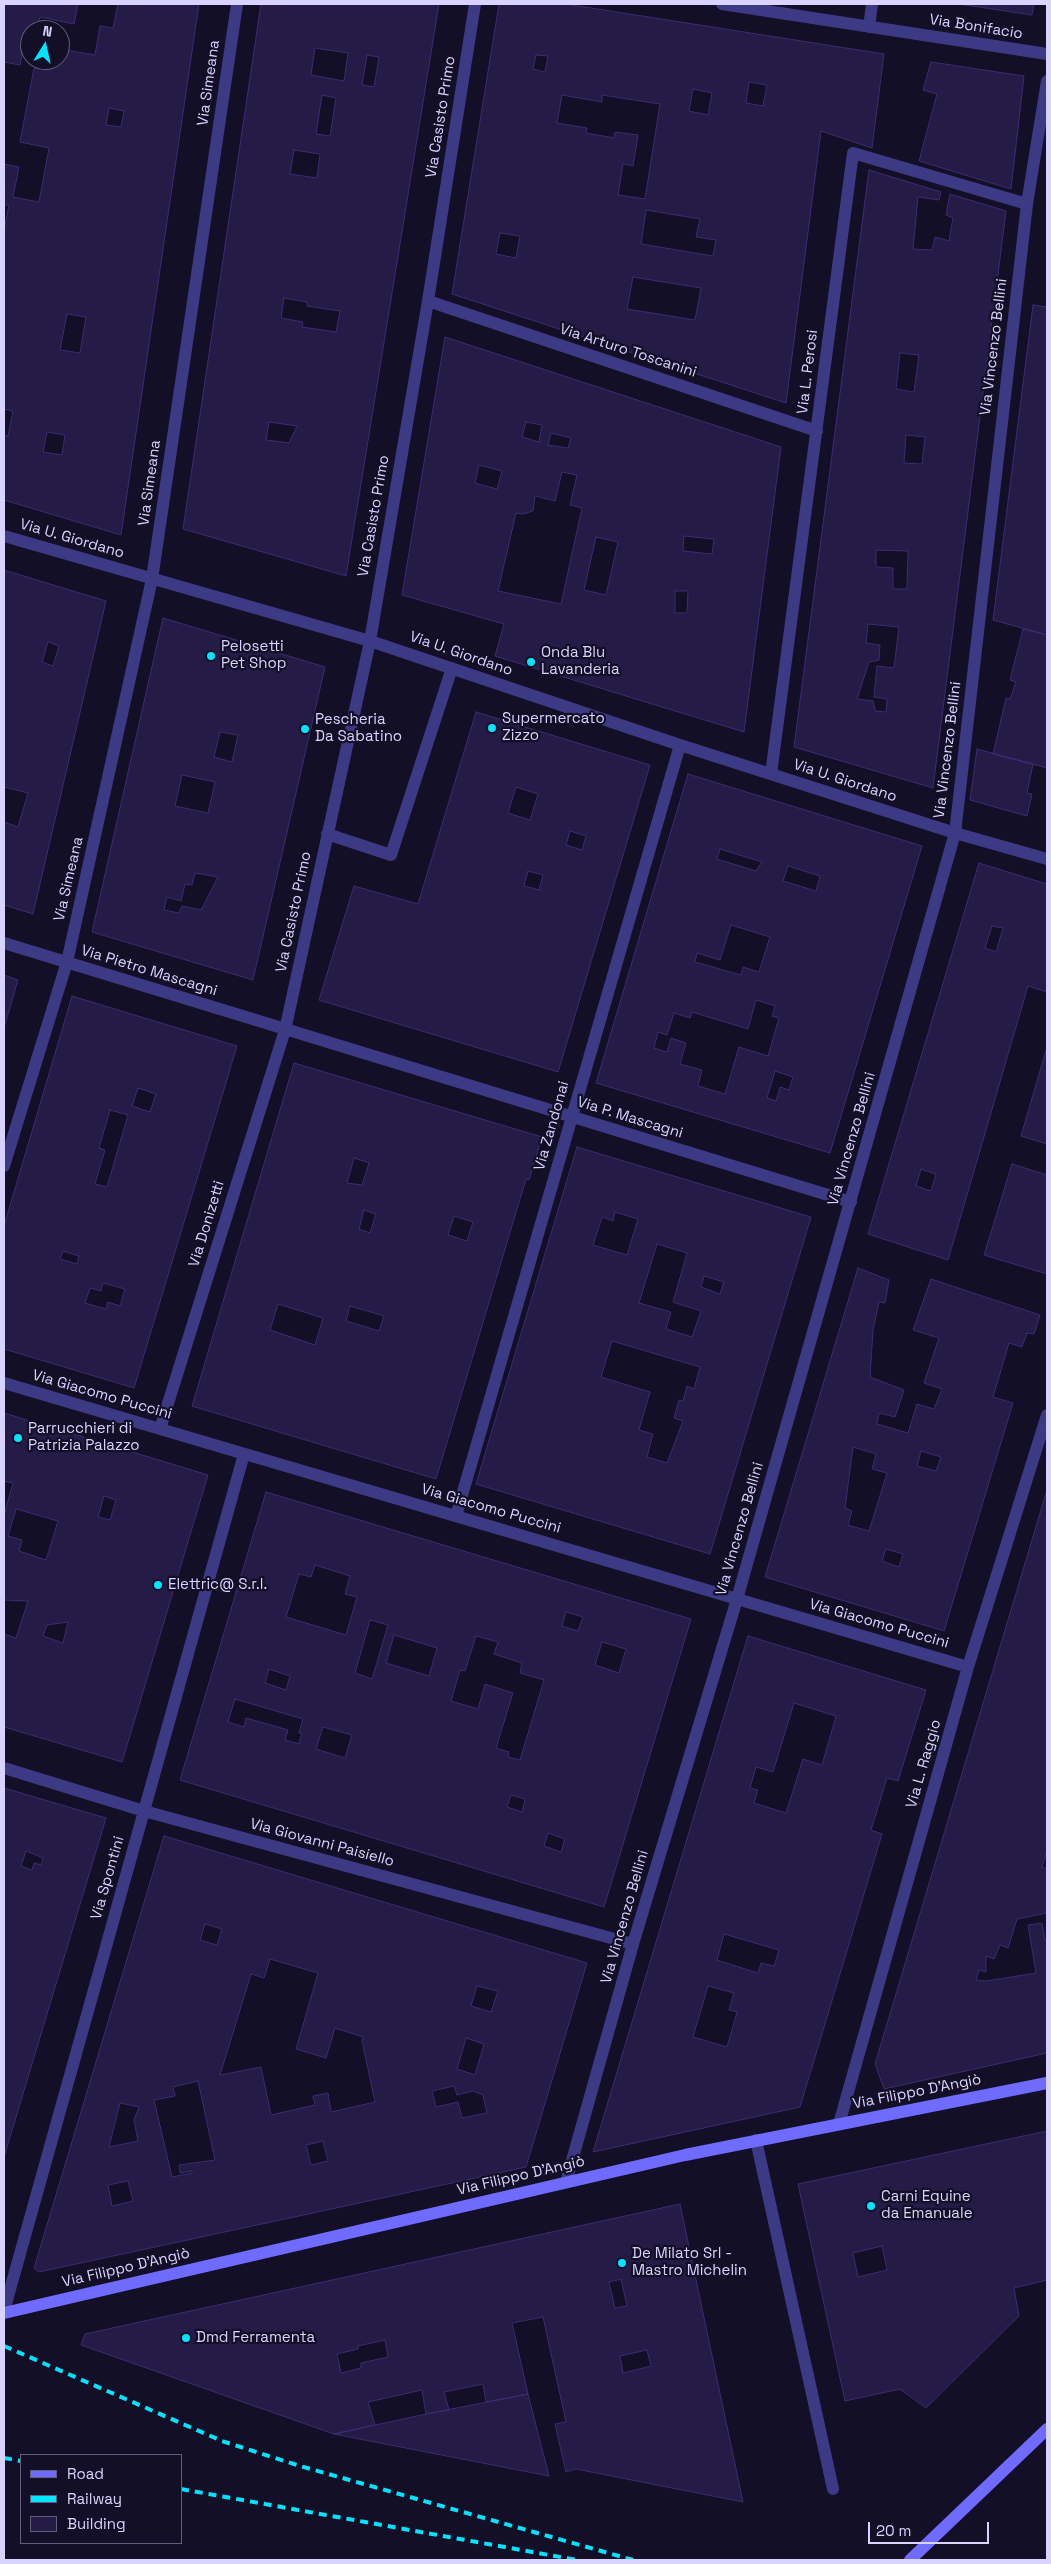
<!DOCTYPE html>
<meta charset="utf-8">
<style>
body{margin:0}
#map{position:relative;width:1051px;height:2564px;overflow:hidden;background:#130f26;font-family:"Space Grotesk",sans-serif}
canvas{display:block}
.frame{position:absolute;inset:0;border:5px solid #d9d4ff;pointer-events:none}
.legend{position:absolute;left:20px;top:2454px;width:162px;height:90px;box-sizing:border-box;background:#130f26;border:1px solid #625e7d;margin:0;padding:6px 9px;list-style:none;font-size:15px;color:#d9d4ff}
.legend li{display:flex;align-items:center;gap:10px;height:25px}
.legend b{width:25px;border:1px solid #625e7d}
.north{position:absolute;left:20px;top:20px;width:50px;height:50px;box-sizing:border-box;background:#130f26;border:1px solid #625e7d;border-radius:50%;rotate:10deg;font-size:14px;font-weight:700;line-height:20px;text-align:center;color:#d9d4ff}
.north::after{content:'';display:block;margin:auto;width:18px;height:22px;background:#00e5ff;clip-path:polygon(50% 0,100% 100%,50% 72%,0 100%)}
.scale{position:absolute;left:868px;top:2522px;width:121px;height:22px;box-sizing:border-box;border:2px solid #d9d4ff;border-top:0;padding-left:6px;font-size:15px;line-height:18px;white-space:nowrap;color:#d9d4ff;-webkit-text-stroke:4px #130f26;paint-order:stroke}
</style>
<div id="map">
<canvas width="1051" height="2564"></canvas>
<div class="frame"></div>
<ul class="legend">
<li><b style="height:6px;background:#6f6bff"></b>Road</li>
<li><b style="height:6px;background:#00e5ff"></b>Railway</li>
<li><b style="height:14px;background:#241b47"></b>Building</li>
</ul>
<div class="north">N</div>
<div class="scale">20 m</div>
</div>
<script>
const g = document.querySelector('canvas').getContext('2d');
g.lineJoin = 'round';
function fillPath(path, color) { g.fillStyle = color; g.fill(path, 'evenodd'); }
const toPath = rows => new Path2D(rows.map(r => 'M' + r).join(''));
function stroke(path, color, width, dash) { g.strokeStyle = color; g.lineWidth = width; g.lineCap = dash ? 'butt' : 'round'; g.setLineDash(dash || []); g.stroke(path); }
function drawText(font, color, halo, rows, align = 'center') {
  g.font = font + ' "Space Grotesk",sans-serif'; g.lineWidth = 4.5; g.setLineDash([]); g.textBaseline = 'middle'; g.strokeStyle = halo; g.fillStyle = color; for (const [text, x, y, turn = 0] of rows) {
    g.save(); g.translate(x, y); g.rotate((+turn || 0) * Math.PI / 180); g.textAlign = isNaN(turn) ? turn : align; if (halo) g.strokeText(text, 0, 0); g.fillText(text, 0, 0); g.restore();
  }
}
const building = toPath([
 [4,4,78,4,74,24,40,17,37,30,30,30,30,41,25,40,20,65,4,62,4,4],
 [118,4,199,4,121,535,4,500,4,435,8,436,13,411,4,409,4,231,9,205,4,205,4,164,19,167,13,197,39,202,49,148,20,142,34,68,45,70,47,60,60,60,60,49,95,55,100,26,113,28,118,4],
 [109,108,124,111,121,127,106,125,109,108],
 [67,314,86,317,80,353,60,350,67,314],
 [47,432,65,435,62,455,43,452,47,432],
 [261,4,439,4,346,576,183,529,261,4],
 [315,48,348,53,344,81,311,75,315,48],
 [367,55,379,57,374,87,362,85,367,55],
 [322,95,336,98,330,136,316,134,322,95],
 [294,150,320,154,317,178,290,174,294,150],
 [284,298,307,302,307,306,340,311,336,332,302,327,303,322,281,318,284,298],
 [269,422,297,426,289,443,266,440,269,422],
 [499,4,566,4,884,54,872,148,821,131,786,403,452,294,499,4],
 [536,55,548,56,545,72,533,69,536,55],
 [749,82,767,85,763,106,746,103,749,82],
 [693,89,712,93,708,115,689,111,693,89],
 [562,95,602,102,602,95,660,104,645,199,618,195,623,164,633,166,638,135,615,132,614,138,586,133,587,128,557,123,562,95],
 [646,210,700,219,696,237,716,240,713,256,641,244,646,210],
 [500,233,520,236,516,258,496,254,500,233],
 [633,277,701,288,695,320,627,309,633,277],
 [959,4,1034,4,1032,15,959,4],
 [931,62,1024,76,1011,189,919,161,937,94,923,90,931,62],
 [869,170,941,192,939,200,918,197,913,249,932,250,935,237,949,241,953,218,946,215,950,194,1006,211,933,788,794,747,869,170],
 [900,353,919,355,914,392,896,389,900,353],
 [906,435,925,437,922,464,904,463,906,435],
 [876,550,908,551,907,589,893,589,893,568,876,567,876,550],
 [868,624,899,627,894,668,877,666,874,697,887,699,886,712,875,711,873,701,857,699,869,662,879,660,880,645,866,643,868,624],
 [1033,305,1047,307,1047,635,993,620,1033,305],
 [445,337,781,447,744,732,495,656,504,624,402,595,445,337],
 [526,422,542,425,539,442,522,437,526,422],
 [551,433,571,438,568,448,548,445,551,433],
 [479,465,502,471,497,489,475,483,479,465],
 [562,472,577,475,570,505,582,508,561,604,498,591,516,513,523,514,533,511,535,496,555,501,562,472],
 [684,536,714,539,712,554,683,551,684,536],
 [596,537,618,542,606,595,584,590,596,537],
 [675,591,688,591,687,613,675,613,675,591],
 [4,570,106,601,33,914,4,905,4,822,18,827,28,793,4,787,4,570],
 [48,642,59,646,53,666,42,662,48,642],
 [163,618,325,667,253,980,92,932,163,618],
 [220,732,238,735,232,762,214,757,220,732],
 [182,775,215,782,208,813,175,806,182,775],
 [195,873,218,877,201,910,182,906,179,913,164,910,167,897,181,901,185,884,192,885,195,873],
 [1023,629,1047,635,1047,768,993,754,1006,698,1010,699,1016,682,1010,680,1023,629],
 [476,712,650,765,558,1072,319,1000,354,886,418,904,476,712],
 [516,787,538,794,530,820,508,813,516,787],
 [570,831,586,836,582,850,566,845,570,831],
 [528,871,543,875,539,890,524,886,528,871],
 [977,749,1033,764,1027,793,1032,794,1027,816,970,800,977,749],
 [688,774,922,846,830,1153,596,1083,688,774],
 [720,849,762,862,756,871,717,859,720,849],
 [788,866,820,876,816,891,783,881,788,866],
 [731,925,770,937,759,972,743,967,741,975,695,962,697,953,720,960,731,925],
 [756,1000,775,1006,772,1016,779,1018,768,1056,739,1047,725,1094,698,1086,702,1070,680,1064,686,1043,671,1038,667,1052,654,1048,658,1032,667,1035,674,1013,690,1018,692,1012,748,1029,756,1000],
 [775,1071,793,1077,789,1090,780,1087,776,1101,767,1098,775,1071],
 [979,863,1047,884,1047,992,1028,986,948,1260,868,1234,979,863],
 [992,926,1003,928,996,952,985,948,992,926],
 [921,1169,936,1174,931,1191,916,1186,921,1169],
 [4,975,18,980,4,1028,4,975],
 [72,996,237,1046,134,1388,4,1349,4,1226,72,996],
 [138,1088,156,1094,150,1112,132,1106,138,1088],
 [110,1110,128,1115,107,1187,95,1184,105,1150,99,1148,110,1110],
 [63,1251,79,1256,77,1264,60,1259,63,1251],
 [103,1283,125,1289,120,1306,108,1302,106,1309,85,1303,90,1288,101,1291,103,1283],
 [1047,1047,1047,1144,1021,1136,1047,1047],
 [294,1063,542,1137,529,1180,526,1179,436,1479,192,1406,294,1063],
 [354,1158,369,1163,362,1185,347,1183,354,1158],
 [364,1210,376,1214,370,1233,359,1229,364,1210],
 [454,1216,473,1222,467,1241,448,1235,454,1216],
 [278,1304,323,1318,315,1345,270,1330,278,1304],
 [350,1306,384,1316,379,1331,346,1321,350,1306],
 [577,1147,811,1217,710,1554,476,1484,577,1147],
 [615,1212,638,1219,627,1255,593,1245,602,1217,613,1221,615,1212],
 [657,1244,687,1253,673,1302,701,1311,692,1337,666,1329,671,1312,639,1303,657,1244],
 [704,1276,724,1282,720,1294,701,1287,704,1276],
 [612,1341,700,1367,694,1389,687,1386,683,1401,679,1400,674,1418,683,1421,667,1463,647,1457,653,1434,639,1430,650,1392,601,1377,612,1341],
 [1012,1164,1047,1175,1047,1274,984,1255,1012,1164],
 [858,1268,889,1280,885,1303,879,1302,873,1330,870,1377,904,1390,895,1417,879,1413,877,1424,908,1433,917,1404,934,1409,942,1389,924,1383,939,1338,913,1330,931,1279,1040,1315,1034,1334,1027,1333,1022,1347,1009,1343,993,1397,1013,1403,944,1631,765,1577,858,1268],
 [853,1447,876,1454,872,1469,887,1473,869,1531,848,1525,852,1511,845,1508,853,1447],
 [921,1451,941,1457,936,1471,917,1466,921,1451],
 [886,1549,903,1554,899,1567,882,1561,886,1549],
 [4,1413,208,1475,122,1762,4,1727,4,1634,16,1638,28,1601,4,1600,4,1515,13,1483,4,1481,4,1413],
 [104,1496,116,1500,110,1520,98,1517,104,1496],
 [16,1509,58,1521,46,1560,19,1551,22,1540,8,1536,16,1509],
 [68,1622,63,1643,43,1636,47,1625,68,1622],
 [1047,1490,1047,1851,1042,1867,1047,1869,1047,1913,1017,1919,1008,1948,1000,1945,994,1959,986,1956,986,1972,979,1970,976,1980,987,1981,1036,1973,1028,1925,1042,1923,1045,1941,1047,1940,1047,2053,884,2089,875,2064,1047,1490],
 [266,1492,691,1619,604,1907,180,1780,266,1492],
 [315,1565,350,1576,345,1594,357,1597,346,1635,286,1617,299,1574,311,1577,315,1565],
 [566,1612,583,1617,578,1631,562,1626,566,1612],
 [370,1620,388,1625,372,1679,355,1673,370,1620],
 [394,1635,437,1648,429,1676,386,1663,394,1635],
 [476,1636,498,1642,494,1654,522,1663,520,1673,544,1680,520,1760,508,1757,509,1752,496,1748,513,1693,485,1684,478,1709,451,1701,460,1670,465,1671,476,1636],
 [602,1642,626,1649,619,1673,595,1665,602,1642],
 [269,1669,290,1676,286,1690,265,1683,269,1669],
 [235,1699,303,1719,299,1733,302,1733,299,1744,285,1740,288,1730,246,1718,244,1727,228,1722,235,1699],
 [323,1727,352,1735,345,1758,316,1749,323,1727],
 [511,1795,525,1799,522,1812,507,1807,511,1795],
 [548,1833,565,1839,561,1852,544,1846,548,1833],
 [748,1636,926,1690,898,1781,887,1778,871,1830,882,1834,800,2107,593,2152,748,1636],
 [794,1703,836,1716,822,1765,803,1759,786,1813,754,1803,758,1790,750,1788,756,1767,773,1772,794,1703],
 [724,1934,779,1950,774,1966,761,1963,758,1973,717,1960,724,1934],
 [708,1986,734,1993,729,2010,737,2012,727,2047,693,2037,708,1986],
 [4,1788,106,1818,4,2157,4,1788],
 [26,1851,43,1858,41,1865,34,1863,32,1870,21,1866,26,1851],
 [164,1836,587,1963,526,2167,39,2272,34,2268,164,1836],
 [205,1924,222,1929,217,1945,200,1940,205,1924],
 [270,1959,318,1973,296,2049,326,2058,335,2028,363,2037,362,2041,375,2102,331,2112,328,2093,313,2096,315,2105,271,2115,261,2067,220,2075,251,1974,264,1978,270,1959],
 [477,1986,498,1991,491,2012,471,2006,477,1986],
 [466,2038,484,2044,475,2075,457,2069,466,2038],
 [198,2081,215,2160,179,2165,180,2173,192,2171,192,2173,172,2177,154,2100,175,2096,173,2087,198,2081],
 [454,2086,457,2095,473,2091,483,2095,487,2113,462,2118,458,2102,436,2107,432,2091,454,2086],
 [120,2103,139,2107,134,2120,138,2141,109,2147,120,2103],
 [323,2141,328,2161,311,2165,306,2145,323,2141],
 [128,2181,133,2201,112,2206,108,2185,128,2181],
 [1047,2131,1047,2280,1014,2288,1019,2316,926,2408,900,2389,845,2401,798,2184,1047,2131],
 [882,2246,887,2270,858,2277,853,2253,882,2246],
 [680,2204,743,2502,576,2469,566,2472,555,2424,566,2422,543,2317,512,2323,528,2394,486,2402,483,2384,444,2392,449,2410,426,2414,422,2390,368,2402,375,2425,334,2434,81,2345,85,2334,680,2204],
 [621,2279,627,2306,615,2308,609,2282,621,2279],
 [385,2340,388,2357,361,2363,361,2368,341,2373,337,2354,358,2349,358,2346,385,2340],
 [647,2350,651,2366,623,2373,620,2356,647,2350],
 [528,2394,549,2476,334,2434,426,2414,528,2394]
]);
const service = toPath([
 [756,2140,833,2489]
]);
const minor = toPath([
 [722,4,1047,54],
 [869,27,872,4],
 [428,301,817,431],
 [4,536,370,641,680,745,955,833,1047,859],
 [771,774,853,153,1027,204],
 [327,834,391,855,452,668],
 [4,943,851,1202],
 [4,1166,67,962,152,579,237,4],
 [4,1383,968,1667],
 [160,1429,285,1030,370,641,428,301,475,4],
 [456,1516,680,745],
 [4,1768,144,1811,633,1944],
 [839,2124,968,1667,1047,1415],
 [566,2182,633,1944,737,1599,955,833,1027,204,1047,81],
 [4,2311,244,1454]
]);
const secondary = toPath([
 [4,2313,685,2155,1047,2083],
 [910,2560,1047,2429]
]);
const rail = toPath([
 [4,2346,222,2441,300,2466,633,2560],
 [4,2458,21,2461],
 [181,2489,577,2560]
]);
const markers = [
 [211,656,5,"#00e5ff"],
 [531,662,5,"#00e5ff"],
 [492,728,5,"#00e5ff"],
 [305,729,5,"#00e5ff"],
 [18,1438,5,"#00e5ff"],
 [158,1585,5,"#00e5ff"],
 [871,2206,5,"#00e5ff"],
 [622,2263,5,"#00e5ff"],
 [186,2338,5,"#00e5ff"]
];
const streetNames = [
 ["Via Bonifacio",976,27,9],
 ["Via Simeana",209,83,-82],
 ["Via Casisto Primo",441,117,-81],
 ["Via Vincenzo Bellini",994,347,-83],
 ["Via Arturo Toscanini",628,351,18],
 ["Via L. Perosi",808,372,-83],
 ["Via Simeana",150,483,-82],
 ["Via Casisto Primo",374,516,-80],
 ["Via U. Giordano",72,539,16],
 ["Via U. Giordano",461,654,19],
 ["Via Vincenzo Bellini",948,750,-83],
 ["Via U. Giordano",845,781,18],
 ["Via Simeana",69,879,-77],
 ["Via Casisto Primo",294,912,-78],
 ["Via Pietro Mascagni",149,971,17],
 ["Via P. Mascagni",630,1118,17],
 ["Via Zandonai",552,1126,-74],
 ["Via Vincenzo Bellini",852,1139,-74],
 ["Via Donizetti",207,1224,-73],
 ["Via Giacomo Puccini",102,1395,16],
 ["Via Giacomo Puccini",491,1509,16],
 ["Via Vincenzo Bellini",740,1529,-74],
 ["Via Giacomo Puccini",879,1624,16],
 ["Via L. Raggio",924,1764,-74],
 ["Via Giovanni Paisiello",322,1843,15],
 ["Via Spontini",108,1878,-74],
 ["Via Vincenzo Bellini",625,1917,-74],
 ["Via Filippo D'Angiò",917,2092,-11],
 ["Via Filippo D'Angiò",521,2176,-13],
 ["Via Filippo D'Angiò",126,2268,-13]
];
const poiNames = [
 ["Pelosetti",221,647],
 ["Pet Shop",221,664],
 ["Onda Blu",541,653],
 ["Lavanderia",541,670],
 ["Supermercato",502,719],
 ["Zizzo",502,736],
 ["Pescheria",315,720],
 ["Da Sabatino",315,737],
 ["Parrucchieri di",28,1429],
 ["Patrizia Palazzo",28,1446],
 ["Elettric@ S.r.l.",168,1585],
 ["Carni Equine",881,2197],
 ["da Emanuale",881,2214],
 ["De Milato Srl -",632,2254],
 ["Mastro Michelin",632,2271],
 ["Dmd Ferramenta",196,2338]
];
fillPath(building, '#241b47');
stroke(building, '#3b2d73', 1);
stroke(service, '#3d3a85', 12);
stroke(minor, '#3d3a85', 12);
stroke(secondary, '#6f6bff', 12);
stroke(rail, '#00e5ff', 4, [8, 6]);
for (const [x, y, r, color] of markers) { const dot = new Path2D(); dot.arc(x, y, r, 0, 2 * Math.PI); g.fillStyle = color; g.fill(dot); stroke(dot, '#130f26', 2); }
drawText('15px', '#d9d4ff', '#130f26', streetNames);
drawText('15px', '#d9d4ff', '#130f26', poiNames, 'left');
</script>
